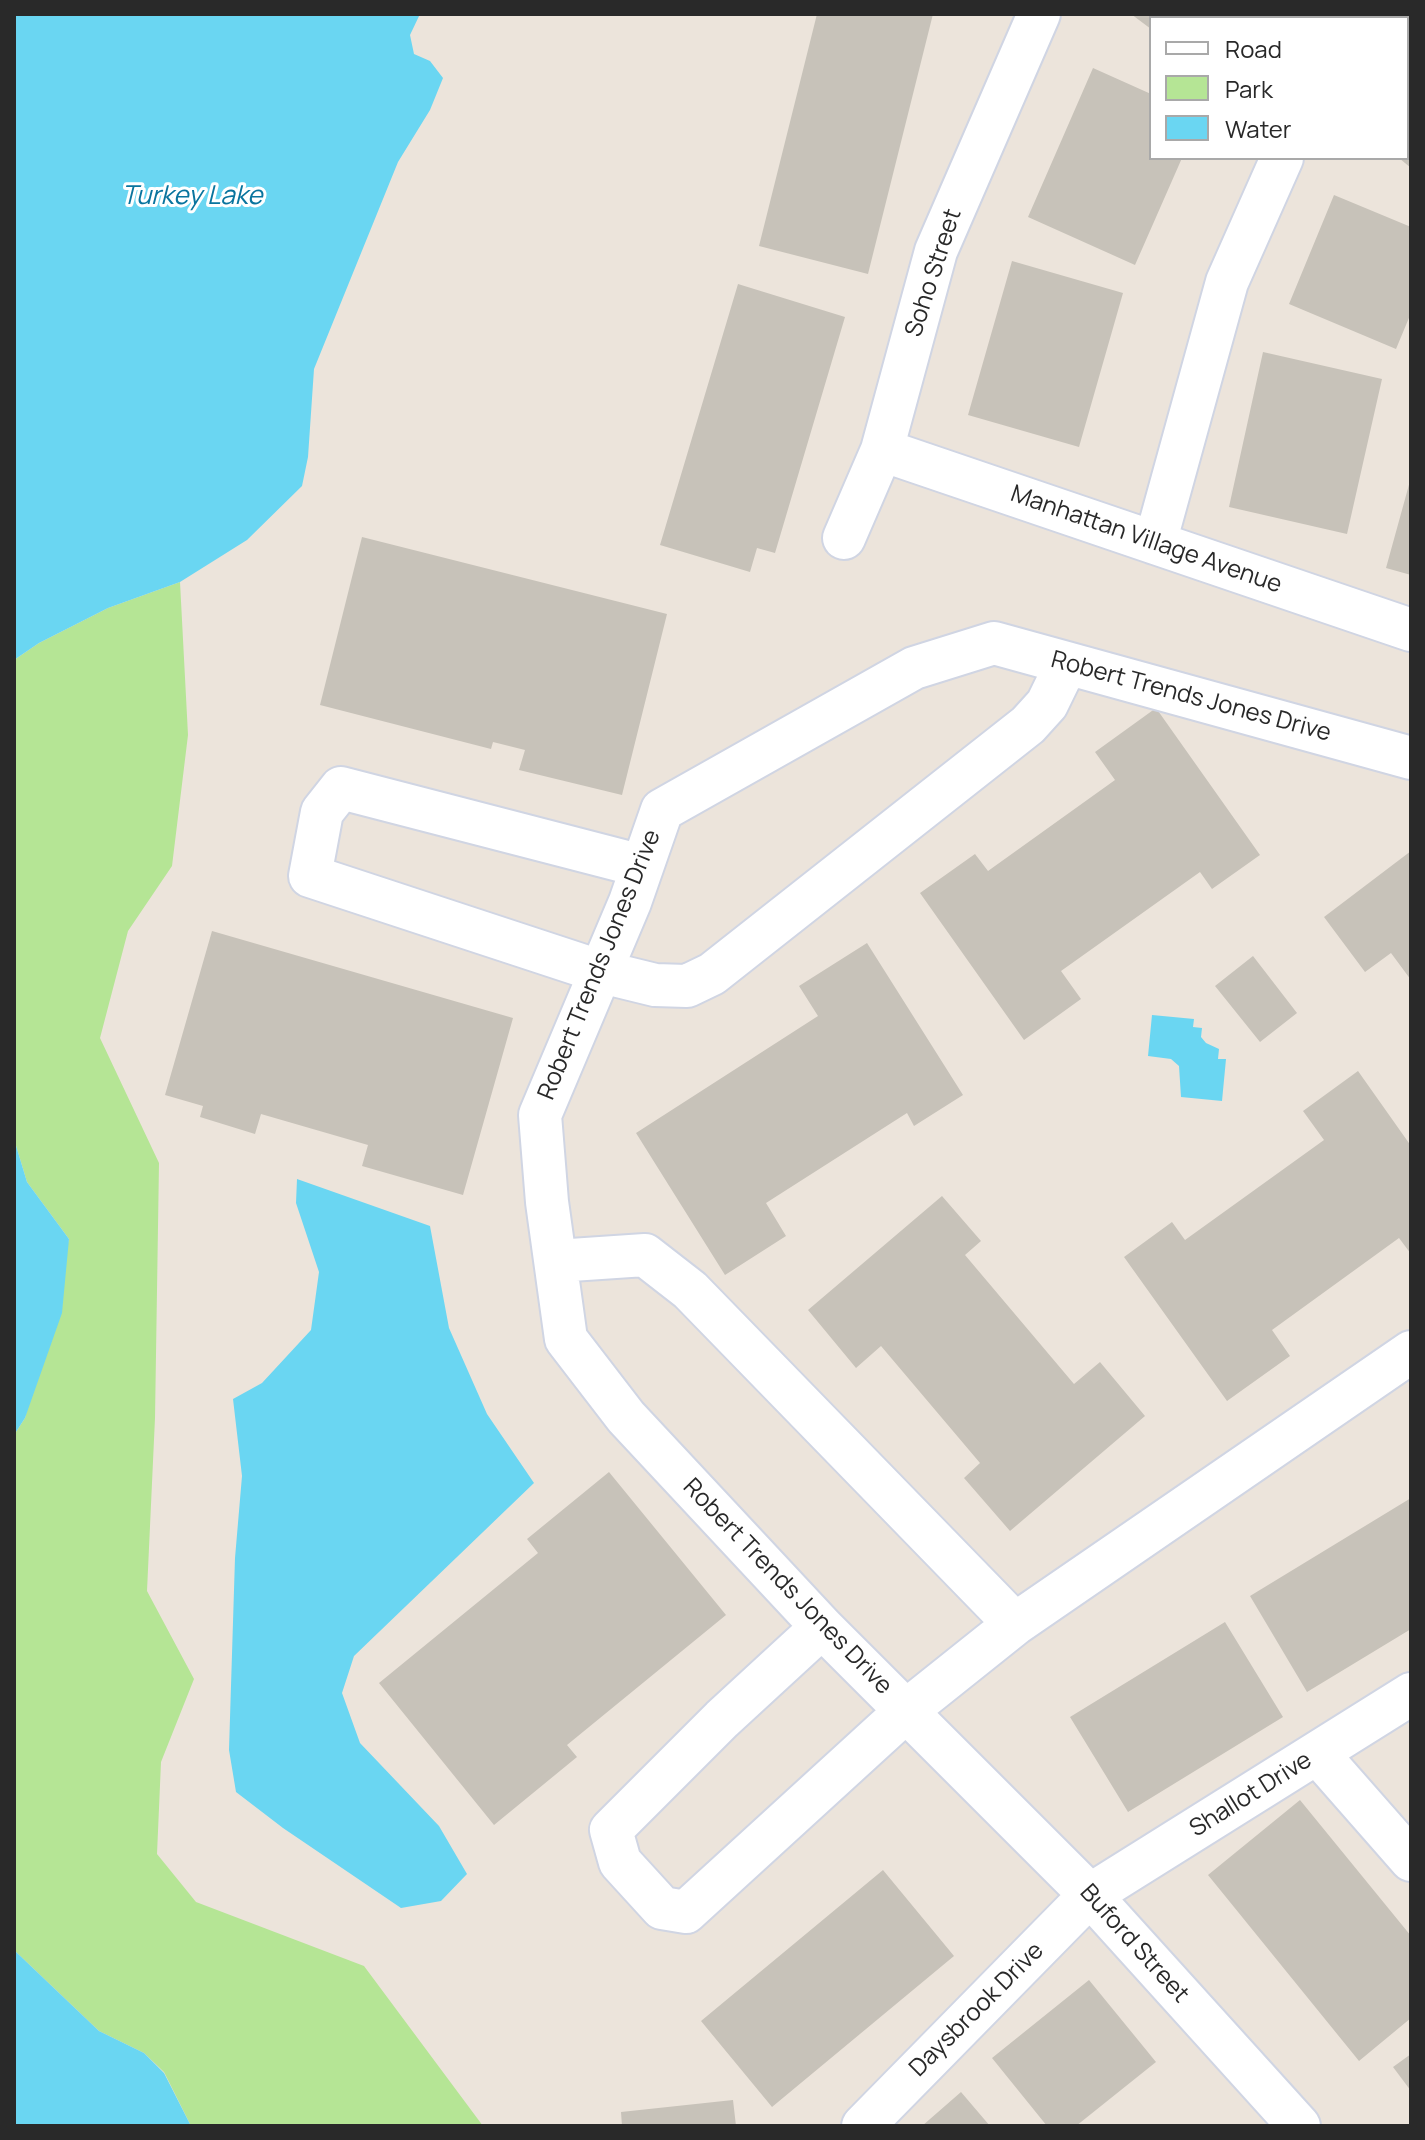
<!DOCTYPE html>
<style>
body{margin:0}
#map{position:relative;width:1425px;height:2140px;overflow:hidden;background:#ece4db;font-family:Manrope,sans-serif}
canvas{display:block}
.frame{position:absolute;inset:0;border:16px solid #292929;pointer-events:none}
.legend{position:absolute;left:1149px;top:16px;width:260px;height:144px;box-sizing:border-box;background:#fff;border:2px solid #a9a9a9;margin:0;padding:10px 14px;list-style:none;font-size:24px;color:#292929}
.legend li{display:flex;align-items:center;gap:16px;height:40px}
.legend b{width:40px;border:2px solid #a9a9a9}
</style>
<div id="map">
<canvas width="1425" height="2140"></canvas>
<div class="frame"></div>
<ul class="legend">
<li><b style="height:10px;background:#fff"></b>Road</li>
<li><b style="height:22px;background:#b5e595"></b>Park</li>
<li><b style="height:22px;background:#6ad6f2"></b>Water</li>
</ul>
</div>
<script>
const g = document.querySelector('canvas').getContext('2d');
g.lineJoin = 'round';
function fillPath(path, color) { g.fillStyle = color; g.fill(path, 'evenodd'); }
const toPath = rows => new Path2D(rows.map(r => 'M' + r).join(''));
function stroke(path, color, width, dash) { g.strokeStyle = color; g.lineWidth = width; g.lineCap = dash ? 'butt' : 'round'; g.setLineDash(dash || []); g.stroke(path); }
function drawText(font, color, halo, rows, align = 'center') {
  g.font = font + ' Manrope,sans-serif'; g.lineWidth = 6; g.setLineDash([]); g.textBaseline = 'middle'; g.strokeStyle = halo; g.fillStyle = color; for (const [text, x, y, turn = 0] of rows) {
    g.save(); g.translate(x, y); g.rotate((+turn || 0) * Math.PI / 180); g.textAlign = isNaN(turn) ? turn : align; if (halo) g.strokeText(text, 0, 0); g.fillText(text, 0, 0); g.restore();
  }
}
const green = toPath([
 [180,582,188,735,172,866,128,931,100,1038,159,1163,155,1418,147,1591,194,1679,161,1762,157,1854,196,1902,364,1966,483,2126,191,2126,164,2072,144,2053,99,2031,14,1950,14,1435,25,1418,69,1239,27,1182,14,1139,14,660,39,643,108,608]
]);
const water = toPath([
 [14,14,420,14,410,35,414,54,430,61,443,78,430,110,398,162,314,369,308,457,302,486,247,540,180,582,108,608,39,643,14,660],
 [1152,1015,1194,1019,1193,1027,1202,1028,1201,1037,1206,1043,1219,1049,1218,1059,1226,1059,1222,1101,1181,1097,1179,1066,1171,1059,1148,1056],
 [14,1139,27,1182,69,1239,62,1313,25,1418,14,1435],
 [297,1179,430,1226,449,1328,487,1414,534,1483,354,1656,342,1693,360,1743,439,1826,467,1874,441,1901,401,1908,283,1828,236,1792,229,1750,235,1558,242,1476,233,1399,262,1383,311,1330,319,1272,296,1203],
 [14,1950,99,2031,144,2053,164,2073,191,2126,14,2126]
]);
const building = toPath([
 [817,14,933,14,868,274,759,246],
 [1131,14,1277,14,1274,18,1151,18,1151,29],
 [1093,68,1151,94,1151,158,1182,158,1135,265,1028,217],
 [1411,74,1411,168,1399,158,1407,158,1407,79],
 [1334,195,1411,227,1411,313,1396,349,1289,304],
 [1012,261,1123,293,1079,447,968,415],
 [738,284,845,317,775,553,757,548,750,572,660,545],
 [1263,352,1382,379,1347,534,1229,507],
 [1410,481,1411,481,1411,575,1386,568],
 [362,537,667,614,622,795,519,770,525,750,493,742,491,749,320,705],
 [1156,708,1260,855,1212,889,1200,872,1061,971,1081,999,1024,1040,920,893,975,854,988,871,1115,780,1095,752],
 [1411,851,1411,980,1391,953,1365,972,1324,917],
 [212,931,513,1018,463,1195,362,1166,368,1145,261,1114,255,1134,200,1117,203,1106,165,1095],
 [867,943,963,1095,914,1126,907,1113,766,1203,786,1236,725,1275,636,1133,818,1016,799,986],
 [1253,956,1297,1013,1260,1042,1215,986],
 [1358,1071,1411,1146,1411,1254,1399,1238,1272,1330,1290,1356,1227,1401,1124,1257,1172,1222,1185,1240,1324,1140,1303,1111],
 [942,1196,981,1241,965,1255,1074,1384,1100,1362,1145,1416,1010,1531,964,1478,980,1463,881,1346,856,1368,808,1310],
 [609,1472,726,1615,567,1745,577,1757,494,1825,379,1683,538,1553,527,1539],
 [1411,1498,1411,1629,1307,1692,1250,1596],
 [1225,1622,1283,1717,1128,1812,1070,1717],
 [1300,1800,1411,1936,1411,2018,1359,2061,1208,1875],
 [883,1870,954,1956,772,2107,701,2021],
 [1089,1980,1156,2062,1076,2126,1047,2126,992,2058],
 [1411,2054,1411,2091,1393,2067],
 [961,2092,990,2126,922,2126],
 [733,2100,736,2126,622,2126,621,2112]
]);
const minor = toPath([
 [1373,18,1376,14],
 [882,450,1411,630],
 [844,538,882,450,936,251,1039,14],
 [1155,543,1227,282,1282,158],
 [642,866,341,788,322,812,310,876,602,972,655,985,687,986,712,974,1028,725,1047,704,1067,663],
 [556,1261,645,1255,690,1290,1015,1624],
 [822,1627,722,1719,611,1830,620,1862,662,1908,686,1912,906,1711,1015,1624,1411,1352],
 [1318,1754,1411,1860],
 [863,2126,1090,1895,1411,1694],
 [1299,2126,1090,1895,822,1627,626,1417,566,1339,547,1202,540,1115,630,902,662,810,914,668,994,643,1411,758]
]);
const streetNames = [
 ["Soho Street",934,273,-72],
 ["Manhattan Village Avenue",1146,540,19],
 ["Robert Trends Jones Drive",1191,697,15],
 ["Robert Trends Jones Drive",600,965,-68],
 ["Robert Trends Jones Drive",787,1587,46],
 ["Shallot Drive",1251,1795,-32],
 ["Buford Street",1134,1944,48],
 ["Daysbrook Drive",977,2010,-45]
];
const waterNames = [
 ["Turkey Lake",192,197]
];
fillPath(green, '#b5e595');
fillPath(water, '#6ad6f2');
fillPath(building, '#c7c2b9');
stroke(minor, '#d0d5e3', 46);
stroke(minor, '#fff', 42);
drawText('24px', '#292929', '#fff', streetNames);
drawText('italic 26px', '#09749e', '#fff', waterNames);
</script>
